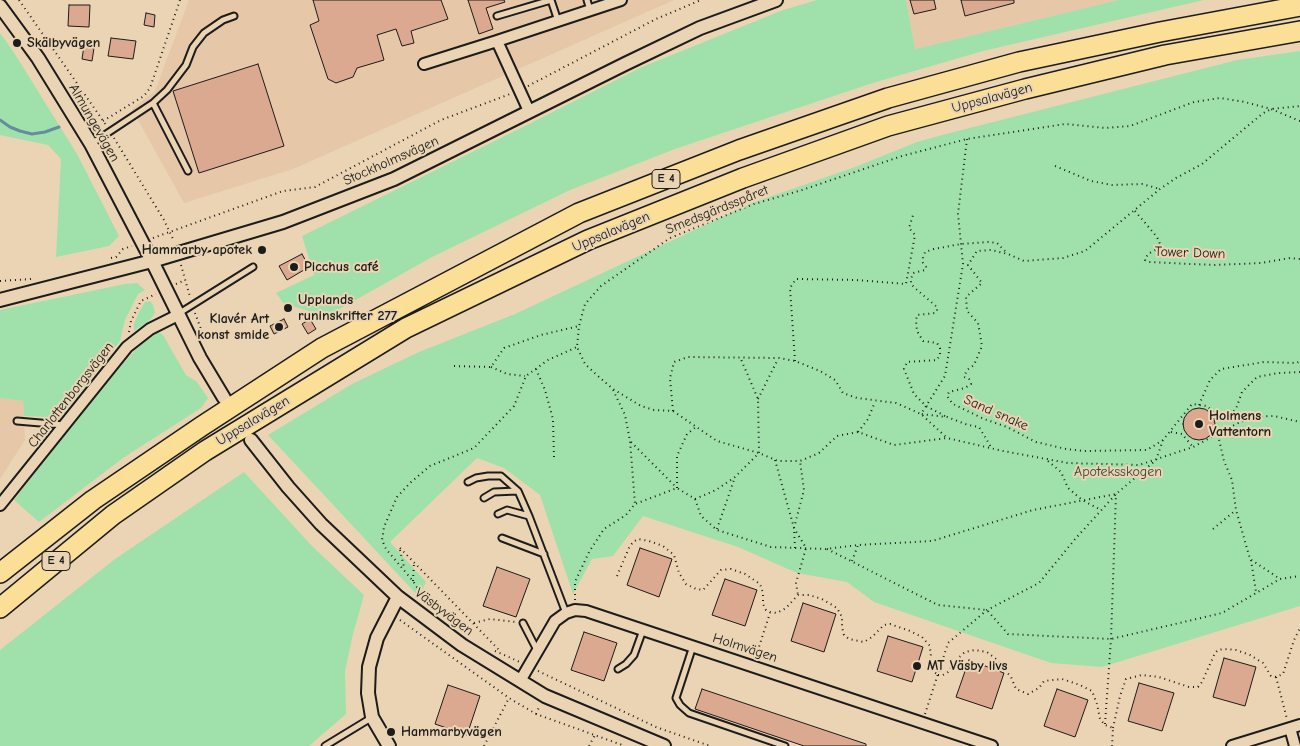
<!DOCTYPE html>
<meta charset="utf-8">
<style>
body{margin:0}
canvas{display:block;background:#ead4b3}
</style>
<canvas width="1300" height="746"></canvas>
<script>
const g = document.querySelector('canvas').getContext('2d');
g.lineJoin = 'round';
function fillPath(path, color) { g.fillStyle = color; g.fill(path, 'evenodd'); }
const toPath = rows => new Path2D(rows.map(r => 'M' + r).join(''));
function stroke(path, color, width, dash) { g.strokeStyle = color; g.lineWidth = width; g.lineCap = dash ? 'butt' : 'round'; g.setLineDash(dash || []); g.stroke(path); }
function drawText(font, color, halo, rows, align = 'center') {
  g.font = font + ' "Comic Neue",sans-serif'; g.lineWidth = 4; g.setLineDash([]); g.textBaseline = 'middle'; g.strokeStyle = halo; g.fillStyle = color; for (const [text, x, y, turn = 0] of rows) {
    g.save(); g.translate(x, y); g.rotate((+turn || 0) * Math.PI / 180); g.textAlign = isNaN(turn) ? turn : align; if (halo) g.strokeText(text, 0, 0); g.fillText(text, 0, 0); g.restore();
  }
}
const built = toPath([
 [189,0,674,0,293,169,184,203,132,109,155,91],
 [906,0,1119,0,915,49],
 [0,398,23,401,25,440,0,479]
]);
const green = toPath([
 [817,0,906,0,915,49,1119,0,1204,0,983,51,873,83,675,149,570,190,432,257,327,316,284,304,276,293,314,275,302,236,529,124,642,67,783,10],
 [0,33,13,51,77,154,119,236,109,246,56,257,61,159,48,145,0,135],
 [1300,51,1300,606,1102,667,1051,663,874,602,847,582,797,573,738,547,643,516,613,556,592,559,573,594,540,495,504,468,477,458,390,542,426,582,419,597,268,435,352,384,419,352,515,314,752,203,855,167,917,142,946,134,1237,60],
 [137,283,145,290,138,294,125,320,120,341,60,419,48,417,24,416,23,401,0,398,0,310,125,284],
 [150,301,153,305,155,313,150,320,134,331,134,324,139,312,145,302],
 [159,332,163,335,186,375,197,382,208,398,201,408,123,458,39,522,14,500,96,393,143,342,152,335],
 [244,472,312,546,364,595,353,634,345,671,346,714,309,746,0,746,0,650,115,559]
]);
const stream = toPath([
 [0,120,10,127,20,131,32,134,45,132,59,127]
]);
const building = toPath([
 [313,0,441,0,448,19,411,31,414,43,402,46,396,29,377,35,384,60,357,68,353,77,336,83,328,79,310,25,319,21,313,0],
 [468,0,504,0,505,2,486,8,493,29,479,34,468,0],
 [910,0,934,0,936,9,914,14,910,0],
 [961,0,1014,0,1014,3,965,16,961,0],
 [69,5,90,5,89,27,68,26,69,5],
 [146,13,155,15,154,27,144,25,146,13],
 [111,38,136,41,133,59,108,56,111,38],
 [84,46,94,48,92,61,82,59,84,46],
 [258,64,284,146,199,173,173,91,258,64],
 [302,254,309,267,287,280,279,266,302,254],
 [284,319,288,327,274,334,270,326,284,319],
 [310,319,316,329,308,334,302,324,310,319],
 '1183 424a16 16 0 1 1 32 0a16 16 0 1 1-32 0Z',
 [640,548,672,559,659,597,627,585,640,548],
 [497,567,530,579,516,617,483,606,497,567],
 [725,579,757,590,745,626,712,615,725,579],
 [803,603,836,614,824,652,791,641,803,603],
 [584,632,617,643,604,681,571,670,584,632],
 [888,636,923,647,912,682,877,671,888,636],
 [1224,658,1256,667,1245,706,1213,697,1224,658],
 [969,660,1004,673,992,709,956,697,969,660],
 [1139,683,1174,693,1162,731,1128,721,1139,683],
 [448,685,480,696,467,735,435,724,448,685],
 [702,689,866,744,866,746,804,746,695,709,702,689],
 [1057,689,1088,700,1075,737,1044,726,1057,689]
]);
const path = toPath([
 [19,0,106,125],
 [528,86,656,19,701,0],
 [103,121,144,96,150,88,180,0],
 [1300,121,1271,109,1245,102,1220,98,1194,102,1130,126,1105,128,1065,124,967,139,902,156,802,190,754,204,670,238,601,286,585,304,579,326,577,347,585,364,599,377,613,389,641,406,654,410,673,411,717,441,759,453,778,461,800,461,819,453,837,436,858,432,894,445,947,438,1003,451,1068,463,1139,465,1193,447,1236,424,1253,417,1274,416,1300,422],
 [114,138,164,220,174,241],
 [967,139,958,214,963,264,945,376,921,414,947,417,968,425,979,427,991,447],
 [1055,166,1091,181,1112,185,1142,184,1160,189],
 [1135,211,1157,237,1160,244,1159,248,1148,254,1145,260,1148,262,1214,265,1261,263,1290,258,1300,259],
 [153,238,283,191,315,187,441,120,510,94],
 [111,258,116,257,123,249,132,246],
 [181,265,190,297],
 [0,281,31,279],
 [176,284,185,280],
 [195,313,202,332],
 [129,332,131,321,141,301,156,294],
 [795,361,790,288,796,279,856,280,906,284,915,235,909,228,914,212],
 [454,366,491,367,504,348,541,335,579,326],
 [491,367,507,374,525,376],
 [536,369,545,390,553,419,554,458],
 [613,390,625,415,630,441,635,504],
 [758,399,778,359],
 [1199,405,1210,380,1221,369,1264,362,1297,363,1300,361],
 [673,411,670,378,674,362,688,357,779,358,795,361,820,371,835,380,843,393,857,398,896,403,921,414,946,437],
 [945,416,926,406,914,394,904,369,907,362,937,360,940,355,940,348,937,343,923,341,917,331,916,321,917,315,935,313,937,311,937,307,916,289,911,284,911,279,913,273,925,270,926,267,923,263,923,258,925,252,934,249,961,244,988,242,997,243,1007,253],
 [858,432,868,419,875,402],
 [1171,432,1182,434,1193,447],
 [1218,435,1224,461,1232,480,1236,510,1250,559,1280,579],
 [1163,440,1147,450,1084,451,1066,449,1036,442,1007,427,984,419,953,404,947,396,949,392,965,388,971,384,969,379,964,377,967,370,974,365,982,346,978,323,967,311,966,297,982,283,968,265,977,251,991,250,1008,254,1024,261,1063,258,1085,251,1160,189,1176,178,1202,164,1262,114,1271,109,1300,106],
 [631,442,677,488],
 [775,460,794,528,806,548,796,583,798,595],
 [1048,461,1061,472,1068,488,1082,500,1101,510],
 [677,488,677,456,687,434,696,427],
 [695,499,716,490,735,477,759,453,758,399,740,357],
 [717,529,735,477],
 [1213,529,1236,510],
 [400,548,501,652],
 [795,548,794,528,804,490,800,461],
 [827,549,938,605,987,610,1008,634,1111,639,1222,613,1280,579,1300,576],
 [400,550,404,567],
 [1251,560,1256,592],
 [852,561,858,545],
 [617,576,629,548,633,542,638,539,649,541,663,546,674,555,679,573,686,584,696,589,703,590,721,570,731,569,745,574,760,584,763,593,763,604,766,610,770,612,777,613,786,608,798,595,809,595,822,599,837,608,842,617,842,627,844,635,849,639,864,642,872,637,884,625,890,624,910,631,922,637,929,645,931,653,930,662,933,671,938,675],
 [413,581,414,563],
 [575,600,575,582,589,552,604,529,626,515,635,504,677,488,695,499,701,516,717,530,771,547,826,549,858,545,932,541,1033,510,1116,494,1156,460,1163,440,1192,404,1207,406,1217,416,1228,416,1236,409,1242,392,1257,377,1278,373,1300,372],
 [423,601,420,592,413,581,386,549,382,540,384,527,397,497,410,483,430,466,474,448,514,406,526,376,548,360,577,347],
 [400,620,509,698,536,714,625,746],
 [474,623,490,619,516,622],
 [495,651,520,662],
 [756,656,770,613],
 [538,671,656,727,710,746],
 [938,675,943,675,948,672,957,659,965,652,975,650,987,652,996,659,1011,677,1016,689,1028,694,1039,688,1044,681,1062,679,1080,685,1092,691,1097,704,1100,719,1105,725,1113,728,1112,746],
 [1276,677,1287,719],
 [536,714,540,705],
 [925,714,948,643,987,610,1039,583,1076,538,1116,494],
 [1105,724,1111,639,1116,494],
 [1113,728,1120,696,1126,679,1142,675,1159,677,1189,687,1198,687,1202,682,1215,653,1218,650,1224,649,1236,650,1250,655,1263,663,1271,676,1276,677,1283,674,1294,640,1300,628],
 [484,746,509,698],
 [589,746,595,735]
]);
const service = toPath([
 [587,0,590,10],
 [497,16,551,0,558,21],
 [153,103,188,171],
 [91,144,153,103,167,90,186,65,193,47,204,33,223,20,234,16],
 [178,314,253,267],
 [17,421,64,425],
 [468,482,476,478,488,476,501,476,518,491,529,516,566,613],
 [484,498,494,492,517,491],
 [498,514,507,510,529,516],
 [502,538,544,554],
 [523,623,537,650],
 [693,646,676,698,680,705,689,713,785,746],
 [618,669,626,664,634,655,643,630],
 [325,746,371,718]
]);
const minor = toPath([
 [424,64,497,41],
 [529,111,497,41,621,0],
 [0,505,127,347,150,329,178,315],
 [520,681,555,621,566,613,575,610,586,611,992,746],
 [1290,728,1295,746],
 [1232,746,1300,725]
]);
const tertiary = toPath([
 [0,6,38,58,91,144,152,261,200,358,224,398],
 [0,300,152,261,283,222,394,179,625,64,700,28,776,0],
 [251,440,288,487,321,524,398,597,462,645,545,696,664,746],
 [389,746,372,717,368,693,369,667,377,638,398,597]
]);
const motorway = toPath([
 [0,573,93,500,202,426,322,348,579,213,739,150,888,98,1019,62,1160,32,1300,6],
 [0,608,113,515,205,451,406,328,588,240,743,178,888,126,1025,89,1165,55,1300,31]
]);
const markers = [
 [17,43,5,"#1c1c1c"],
 [262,250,5,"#1c1c1c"],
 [294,267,5,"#1c1c1c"],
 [288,308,5,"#1c1c1c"],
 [279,327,5,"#1c1c1c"],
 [1199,424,5,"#1c1c1c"],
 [917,666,5,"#1c1c1c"],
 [391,732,5,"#1c1c1c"]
];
const shields = [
 [666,179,28],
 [56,561,28]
];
const shieldNames = [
 ["E 4",666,179],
 ["E 4",56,561]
];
const poiNames = [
 ["Skälbyvägen",27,43],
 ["Hammarby apotek",252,250,"right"],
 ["Picchus café",304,267],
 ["Upplands",298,300],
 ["runinskrifter 277",298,316],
 ["Klavér Art",269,319,"right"],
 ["konst smide",269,335,"right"],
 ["Holmens",1209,416],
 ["Vattentorn",1209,432],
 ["MT Väsby livs",927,666],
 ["Hammarbyvägen",401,732]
];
const streetNames = [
 ["Uppsalavägen",992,98,-15],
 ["Almungevägen",94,123,60],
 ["Stockholmsvägen",391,161,-24],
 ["Smedsgärdsspåret",717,210,-22],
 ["Uppsalavägen",611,232,-23],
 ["Tower Down",1190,253,2],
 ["Charlottenborgsvägen",71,395,-52],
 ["Sand snake",996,413,24],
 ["Uppsalavägen",253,421,-31],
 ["Väsbyvägen",444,612,37],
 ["Holmvägen",745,648,18]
];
const parkNames = [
 ["Apoteksskogen",1118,472]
];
fillPath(built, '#e6c7a8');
fillPath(green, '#a0e1ab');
stroke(stream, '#658d9f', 3);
fillPath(building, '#dba890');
stroke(building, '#1c1c1c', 1);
stroke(service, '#1c1c1c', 9);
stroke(minor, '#1c1c1c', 14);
stroke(tertiary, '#1c1c1c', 16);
stroke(motorway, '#1c1c1c', 22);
stroke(path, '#1c1c1c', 2, [1, 4]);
stroke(service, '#ead4b3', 5);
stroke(minor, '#ead4b3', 10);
stroke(tertiary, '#ead4b3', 12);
stroke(motorway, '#fbdf96', 19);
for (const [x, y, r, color] of markers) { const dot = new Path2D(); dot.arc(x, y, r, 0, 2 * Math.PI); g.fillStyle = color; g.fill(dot); stroke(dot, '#ead4b3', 2); }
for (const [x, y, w] of shields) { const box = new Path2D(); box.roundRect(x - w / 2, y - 9.5, w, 19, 4); g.fillStyle = '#ead4b3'; g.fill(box); stroke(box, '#1c1c1c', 1); }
drawText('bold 12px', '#1c1c1c', null, shieldNames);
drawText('bold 14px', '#1c1c1c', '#ead4b3', poiNames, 'left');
drawText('14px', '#1c1c1c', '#ead4b3', streetNames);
drawText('14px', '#364339', '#ead4b3', parkNames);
</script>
